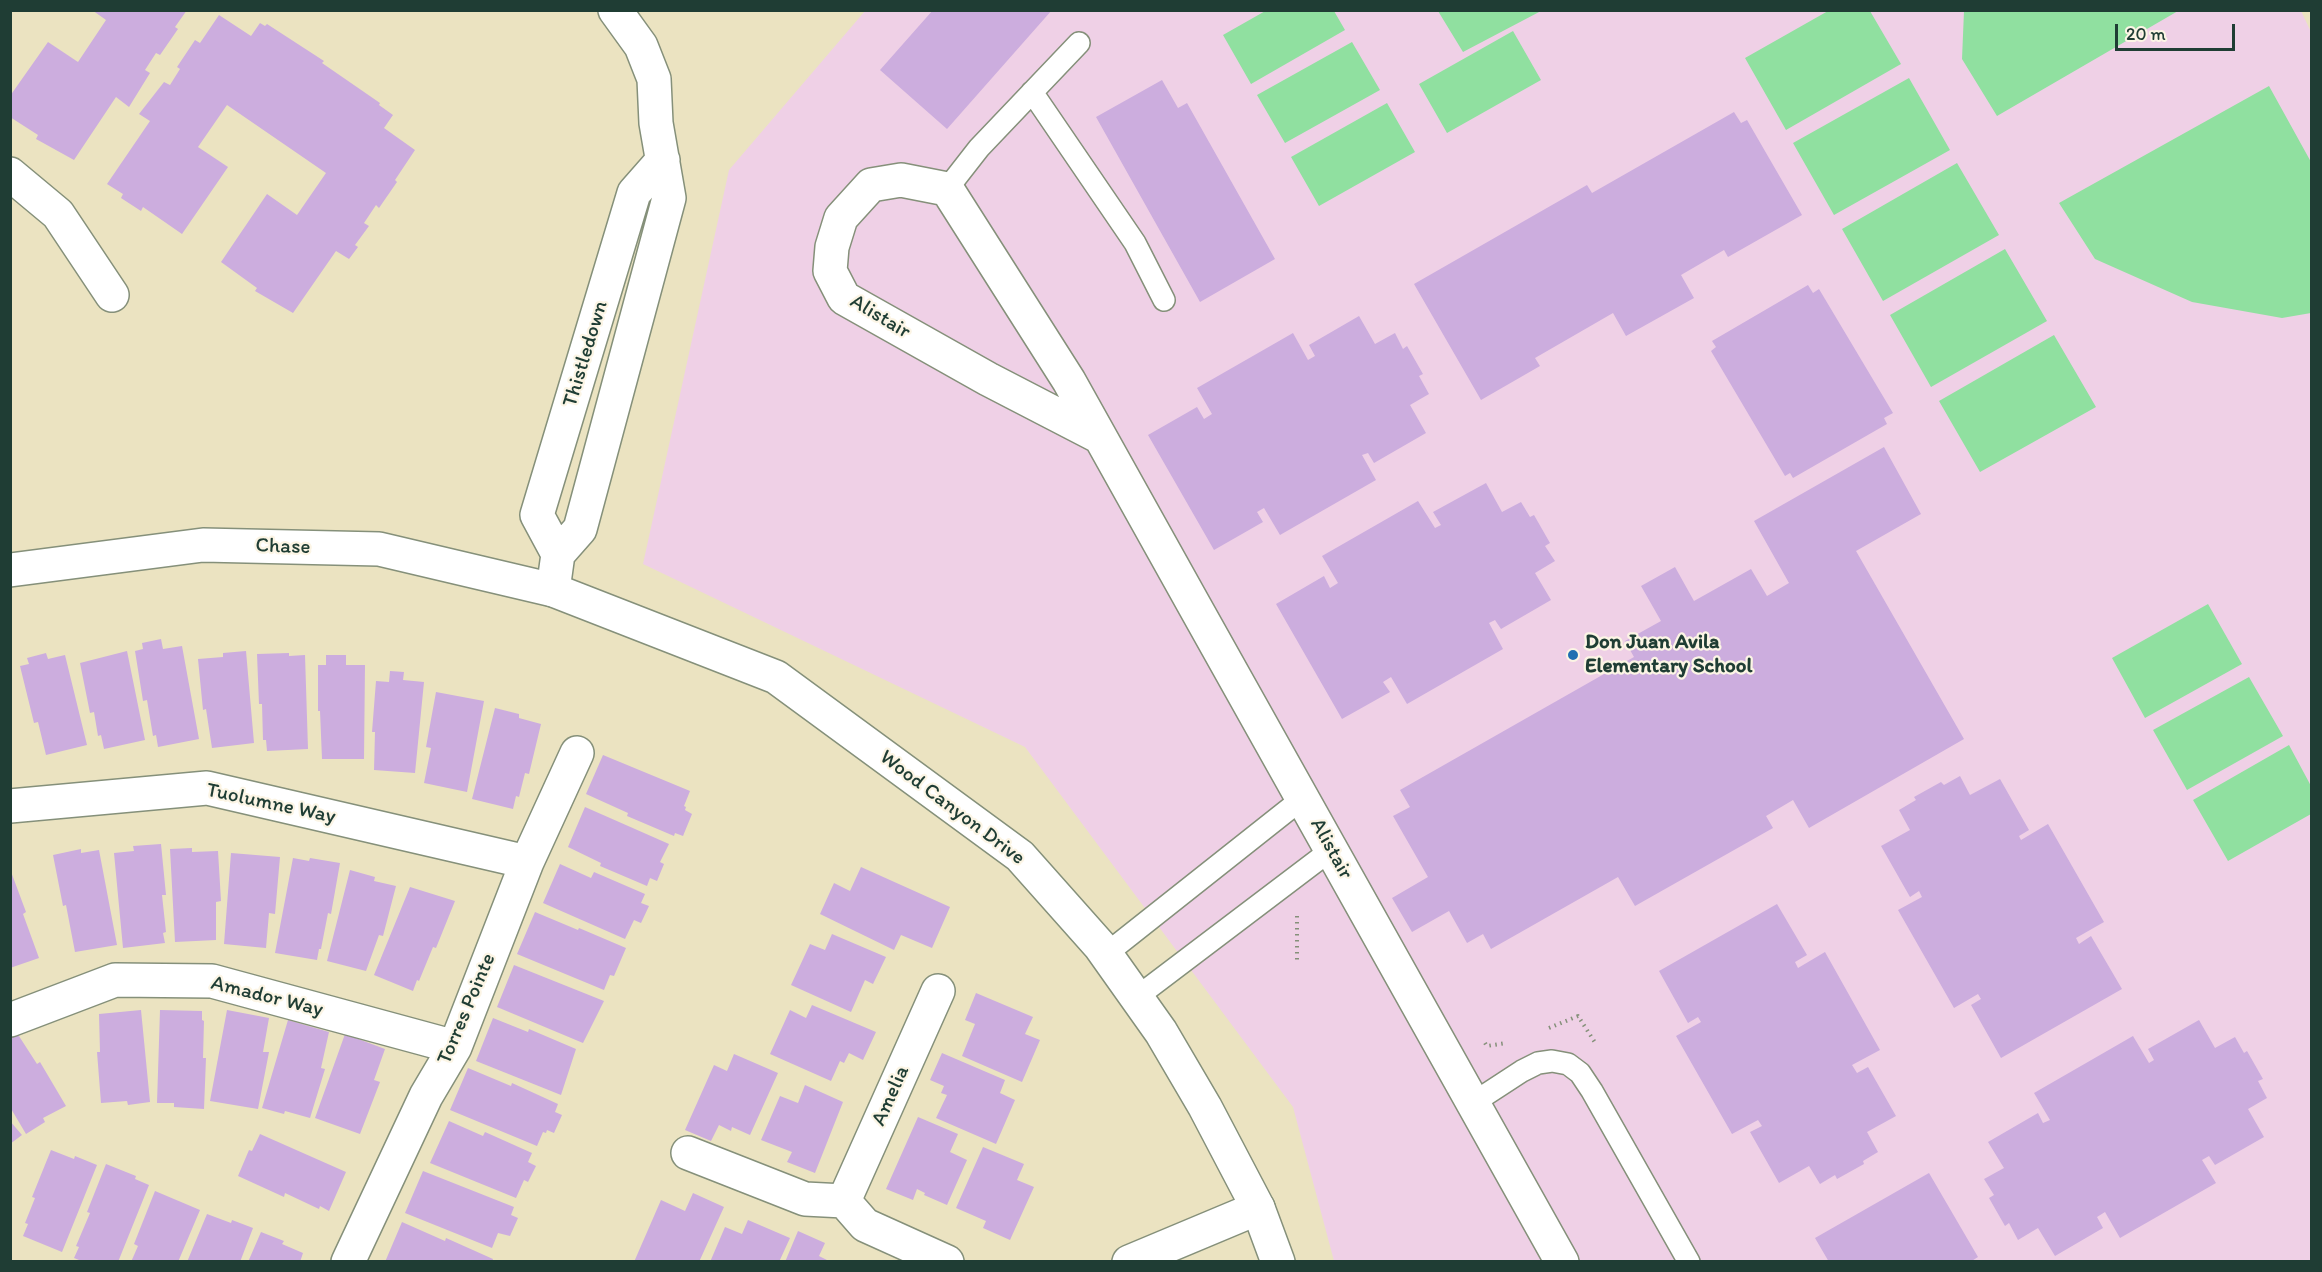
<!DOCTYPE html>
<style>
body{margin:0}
#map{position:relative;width:2322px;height:1272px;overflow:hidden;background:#ebe3c1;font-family:Itim,sans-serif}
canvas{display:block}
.frame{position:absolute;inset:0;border:12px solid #1f3d34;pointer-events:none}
.scale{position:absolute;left:2115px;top:24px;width:120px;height:27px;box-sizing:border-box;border:3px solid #1f3d34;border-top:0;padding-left:8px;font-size:18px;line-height:21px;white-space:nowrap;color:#1f3d34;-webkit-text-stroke:4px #fcf5e5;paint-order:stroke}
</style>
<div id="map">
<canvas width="2322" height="1272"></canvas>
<div class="frame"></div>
<div class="scale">20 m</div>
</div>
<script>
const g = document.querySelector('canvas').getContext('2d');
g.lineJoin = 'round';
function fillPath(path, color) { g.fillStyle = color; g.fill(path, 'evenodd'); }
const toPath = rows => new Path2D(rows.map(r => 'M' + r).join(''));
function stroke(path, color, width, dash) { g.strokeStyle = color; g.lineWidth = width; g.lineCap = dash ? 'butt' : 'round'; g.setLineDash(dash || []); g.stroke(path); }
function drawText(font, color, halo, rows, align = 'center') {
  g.font = font + ' Itim,sans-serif'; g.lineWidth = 4.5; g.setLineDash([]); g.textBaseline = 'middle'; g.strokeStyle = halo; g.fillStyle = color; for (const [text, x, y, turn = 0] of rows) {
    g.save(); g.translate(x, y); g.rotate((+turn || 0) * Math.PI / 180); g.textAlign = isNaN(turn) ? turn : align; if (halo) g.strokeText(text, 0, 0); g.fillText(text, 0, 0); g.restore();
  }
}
const built = toPath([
 [865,11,2301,11,2312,34,2311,1261,1334,1261,1293,1107,1025,747,643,564,729,170]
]);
const green = toPath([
 [1267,10,1334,11,1345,30,1251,84,1223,35],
 [1438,11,1541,11,1463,52],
 [1870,11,1901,64,1786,130,1745,58,1828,11],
 [1964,11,1964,10,2178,11,1997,116,1962,59],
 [1513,31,1541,80,1447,133,1419,84],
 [1352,42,1380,90,1285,143,1257,95],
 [1909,78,1950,150,1834,215,1793,143],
 [2269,86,2311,162,2311,313,2282,318,2192,302,2095,259,2059,203],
 [1387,103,1415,152,1319,206,1291,157],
 [1957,163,1999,235,1883,301,1842,229],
 [2005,249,2047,321,1931,387,1890,315],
 [2054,335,2096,407,1980,472,1939,401],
 [2208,604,2242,664,2145,718,2112,658],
 [2249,677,2283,736,2187,790,2153,730],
 [2289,745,2311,786,2311,814,2228,861,2193,800]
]);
const building = toPath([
 [92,10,187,10,175,27,178,29,160,55,156,53,145,70,150,73,129,107,116,97,74,160,36,139,38,135,10,117,10,96,48,42,78,62,106,20],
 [933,10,1052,10,947,129,880,70],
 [219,15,251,36,260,23,265,26,267,24,324,61,322,63,380,103,379,105,393,115,384,128,415,150,395,180,397,182,379,208,376,205,364,223,369,226,355,245,358,247,349,259,336,251,293,313,255,291,257,288,221,262,267,194,297,215,326,173,227,105,198,147,228,167,182,234,143,207,141,211,121,198,123,194,107,184,150,121,139,114,164,82,170,85,180,69,177,67,195,40,200,43],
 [1162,80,1178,108,1187,103,1275,259,1200,302,1096,117],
 [1734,112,1741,123,1747,120,1802,215,1728,257,1724,250,1681,275,1694,298,1626,336,1613,313,1535,358,1540,366,1481,400,1414,284,1587,185,1592,193],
 [1808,285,1813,293,1819,289,1893,413,1884,418,1887,424,1793,478,1790,473,1785,476,1711,351,1716,347,1712,341],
 [1359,316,1375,344,1395,333,1403,349,1407,346,1423,374,1419,376,1429,394,1410,405,1426,433,1374,463,1368,453,1362,455,1376,480,1280,535,1264,508,1257,512,1263,522,1214,550,1148,435,1197,407,1204,419,1212,414,1197,388,1293,333,1308,360,1315,356,1309,345],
 [1884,447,1921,514,1856,551,1964,739,1809,828,1793,800,1766,816,1773,828,1635,906,1618,877,1491,949,1483,934,1467,943,1449,911,1412,932,1392,898,1428,877,1393,816,1410,807,1400,790,1634,657,1625,641,1661,621,1641,586,1675,567,1694,601,1751,569,1767,596,1789,583,1754,521],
 [1486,483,1502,512,1521,502,1530,517,1534,515,1550,543,1545,546,1555,561,1535,573,1551,600,1501,629,1495,620,1489,623,1503,649,1407,704,1391,677,1383,682,1390,692,1342,719,1276,604,1324,576,1330,588,1338,583,1322,556,1418,501,1435,528,1441,525,1433,512],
 [161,639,163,649,182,646,199,739,158,747,156,735,153,736,147,700,143,701,135,651,143,649,142,643],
 [127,651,145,740,104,749,101,735,98,736,94,712,90,713,80,663],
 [246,651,254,743,212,748,206,709,203,710,198,659,223,657,223,653],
 [46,653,48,659,65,655,87,745,46,755,38,722,34,723,20,666,29,664,27,658],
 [289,653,289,656,305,655,308,749,267,751,266,740,263,740,262,704,259,704,257,654],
 [326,655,346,655,346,665,365,665,364,759,322,759,320,711,318,711,318,665,326,665],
 [390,671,404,672,403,680,424,682,415,773,374,770,375,732,372,732,376,681,389,682],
 [436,692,484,701,467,792,424,783,431,748,426,747],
 [495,708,519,714,519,718,541,724,529,774,525,773,519,797,516,796,513,809,472,799],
 [603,755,690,791,684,806,686,807,685,810,692,814,683,836,675,833,674,836,627,816,628,813,586,794],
 [1960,776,1970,795,2000,779,2029,830,2019,836,2021,840,2048,824,2104,922,2076,938,2079,944,2091,936,2122,989,2001,1058,1971,1005,1981,999,1978,994,1954,1008,1898,910,1922,897,1919,891,1910,897,1881,846,1910,830,1899,810,1916,800,1914,797,1941,782,1944,785],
 [585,807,669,844,660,862,664,864,657,881,650,878,647,886,600,866,601,863,568,847],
 [161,844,166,895,162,895,166,932,163,933,165,943,123,948,114,853,134,851,133,846],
 [192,848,192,852,218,851,221,901,216,902,216,940,175,942,170,849],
 [81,849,81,853,99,850,117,945,75,952,66,905,63,906,53,855],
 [231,853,280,857,275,914,269,913,266,948,224,944],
 [293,858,309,861,310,858,340,863,331,914,328,913,321,949,319,949,317,960,275,953],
 [560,864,591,878,594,872,645,894,641,903,649,906,641,923,634,920,625,939,543,903],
 [861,867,950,907,932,948,901,935,894,950,820,914,834,883,850,891],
 [10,869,26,912,23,914,39,958,10,968],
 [350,870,375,877,374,881,396,886,383,936,379,935,366,971,327,961],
 [410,887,455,901,436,948,433,947,419,981,417,980,413,991,374,975],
 [1777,904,1807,955,1795,962,1798,968,1825,952,1880,1050,1852,1065,1857,1073,1868,1067,1896,1116,1867,1132,1878,1152,1863,1161,1864,1164,1837,1179,1835,1175,1820,1184,1809,1166,1779,1183,1750,1132,1762,1126,1758,1120,1732,1134,1676,1036,1701,1022,1698,1017,1688,1023,1659,971],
 [535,912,578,930,579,928,626,948,614,976,610,975,604,990,517,954],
 [832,934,886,957,873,984,865,980,851,1012,791,985,810,944,825,950],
 [514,965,604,1001,583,1043,497,1007],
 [976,993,1033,1017,1025,1034,1040,1040,1022,1082,962,1056,975,1024,965,1020],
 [812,1005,876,1032,863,1060,849,1053,844,1063,840,1061,831,1081,770,1054,790,1010,806,1018],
 [141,1010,150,1102,128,1105,127,1101,101,1103,97,1052,100,1052,99,1014],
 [160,1010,202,1011,202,1020,204,1021,203,1058,206,1058,204,1109,174,1107,174,1103,157,1103],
 [227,1010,269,1018,263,1052,269,1052,258,1109,210,1101],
 [493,1018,528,1032,529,1029,576,1049,561,1095,476,1061],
 [288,1020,329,1032,321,1068,325,1069,310,1118,285,1111,284,1114,262,1108],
 [2199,1020,2215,1048,2235,1037,2244,1053,2247,1051,2263,1079,2258,1081,2267,1098,2248,1109,2264,1137,2215,1165,2209,1156,2202,1160,2216,1183,2120,1238,2105,1212,2097,1217,2103,1228,2055,1256,2038,1228,2018,1240,2009,1223,2005,1226,1989,1198,1994,1195,1984,1179,2004,1168,1988,1142,2038,1113,2043,1123,2050,1120,2034,1093,2133,1036,2149,1063,2154,1060,2148,1049],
 [17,1033,37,1064,40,1062,66,1106,43,1118,45,1122,26,1134,10,1107,10,1037],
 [345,1034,385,1049,374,1080,380,1082,360,1134,315,1118],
 [942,1053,1005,1080,1000,1093,1015,1100,996,1144,936,1118,947,1095,941,1093,944,1086,930,1080],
 [734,1054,778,1073,750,1135,732,1127,731,1131,719,1125,711,1141,685,1130,714,1065,727,1071],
 [468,1068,511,1086,512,1083,558,1104,555,1112,562,1115,554,1133,547,1130,546,1133,543,1132,537,1146,450,1110],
 [805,1085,843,1102,815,1173,787,1162,792,1152,761,1140,780,1096,798,1103],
 [918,1117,958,1134,950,1152,967,1160,947,1205,924,1195,925,1193,917,1189,913,1200,886,1189],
 [10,1121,22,1135,10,1144],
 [449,1121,483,1136,485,1132,532,1153,528,1162,536,1166,528,1182,524,1180,516,1198,430,1163],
 [260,1134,346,1172,329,1211,320,1206,319,1209,285,1193,284,1197,238,1176,249,1150,252,1151],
 [983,1147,1024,1164,1017,1180,1034,1187,1010,1240,983,1228,986,1221,956,1208],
 [51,1150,74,1159,75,1156,97,1165,62,1252,23,1236,28,1224,25,1223,35,1198,32,1197],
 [106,1164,136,1176,135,1179,149,1185,118,1262,84,1262,74,1258,79,1247,76,1246,90,1213,87,1212],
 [423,1171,514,1207,511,1215,518,1218,510,1236,498,1233,492,1248,405,1213],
 [1929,1173,1978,1257,1970,1262,1829,1262,1815,1238],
 [155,1191,200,1210,178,1262,131,1262,138,1246,134,1244],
 [693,1193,724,1207,699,1262,634,1262,661,1200,685,1211],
 [207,1214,231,1223,232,1220,253,1228,240,1262,187,1262],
 [748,1220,790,1238,779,1262,710,1262,725,1227,742,1234],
 [402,1222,445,1241,446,1238,493,1259,492,1262,385,1262],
 [798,1231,825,1243,819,1256,831,1262,785,1262],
 [261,1232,284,1241,282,1244,303,1253,300,1262,248,1262]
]);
const path = toPath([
 [1297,916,1297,963],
 [1549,1028,1578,1016,1596,1044],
 [1485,1043,1487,1046,1506,1043]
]);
const lane = toPath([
 [1032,92,1135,243,1164,300],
 [947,189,979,148,1079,43],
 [1106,954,1303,798],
 [1137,997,1331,850],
 [1473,1103,1522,1071,1538,1063,1552,1061,1568,1064,1580,1073,1592,1091,1689,1262]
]);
const street = toPath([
 [10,174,58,214,112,295],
 [1100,437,988,379,844,298,830,271,832,247,841,218,871,185,901,180,947,189,1069,381,1194,605,1562,1262],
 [558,554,537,515,634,193,663,160],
 [553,590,558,554,580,529,669,198,656,123,654,79,641,46,615,10],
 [10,806,207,788,527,862],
 [938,991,844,1201,865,1225,947,1262],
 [10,1020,115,980,212,981,455,1047],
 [688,1153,805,1199,844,1201],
 [348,1262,426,1096,455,1047,527,862,577,753],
 [1129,1262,1258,1208]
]);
const secondary = toPath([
 [10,570,203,545,379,549,553,590,776,677,1020,856,1100,946,1161,1032,1205,1107,1258,1208,1278,1262]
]);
const markers = [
 [1573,655,6,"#1f6fb2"]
];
const streetNames = [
 ["Alistair",880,317,31],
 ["Thistledown",586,354,-73],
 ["Chase",283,547,2],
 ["Tuolumne Way",271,804,12],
 ["Wood Canyon Drive",952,808,37],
 ["Alistair",1331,849,61],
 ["Amador Way",267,997,14],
 ["Torres Pointe",467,1009,-67],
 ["Amelia",891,1096,-66]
];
const poiNames = [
 ["Don Juan Avila",1585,643],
 ["Elementary School",1585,667]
];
fillPath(built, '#efd0e6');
fillPath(green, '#90e0a0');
fillPath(building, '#ccadde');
stroke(lane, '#85907a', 24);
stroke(street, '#85907a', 36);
stroke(secondary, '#85907a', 36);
stroke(path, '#85907a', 4, [1.5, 4.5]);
stroke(lane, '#fff', 21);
stroke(street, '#fff', 33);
stroke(secondary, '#fff', 33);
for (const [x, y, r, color] of markers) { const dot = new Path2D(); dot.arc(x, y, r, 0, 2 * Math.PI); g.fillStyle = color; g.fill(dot); stroke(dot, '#fcf5e5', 2); }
drawText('21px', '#1f3d34', '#fcf5e5', streetNames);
drawText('bold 21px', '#1f3d34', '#fcf5e5', poiNames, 'left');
</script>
